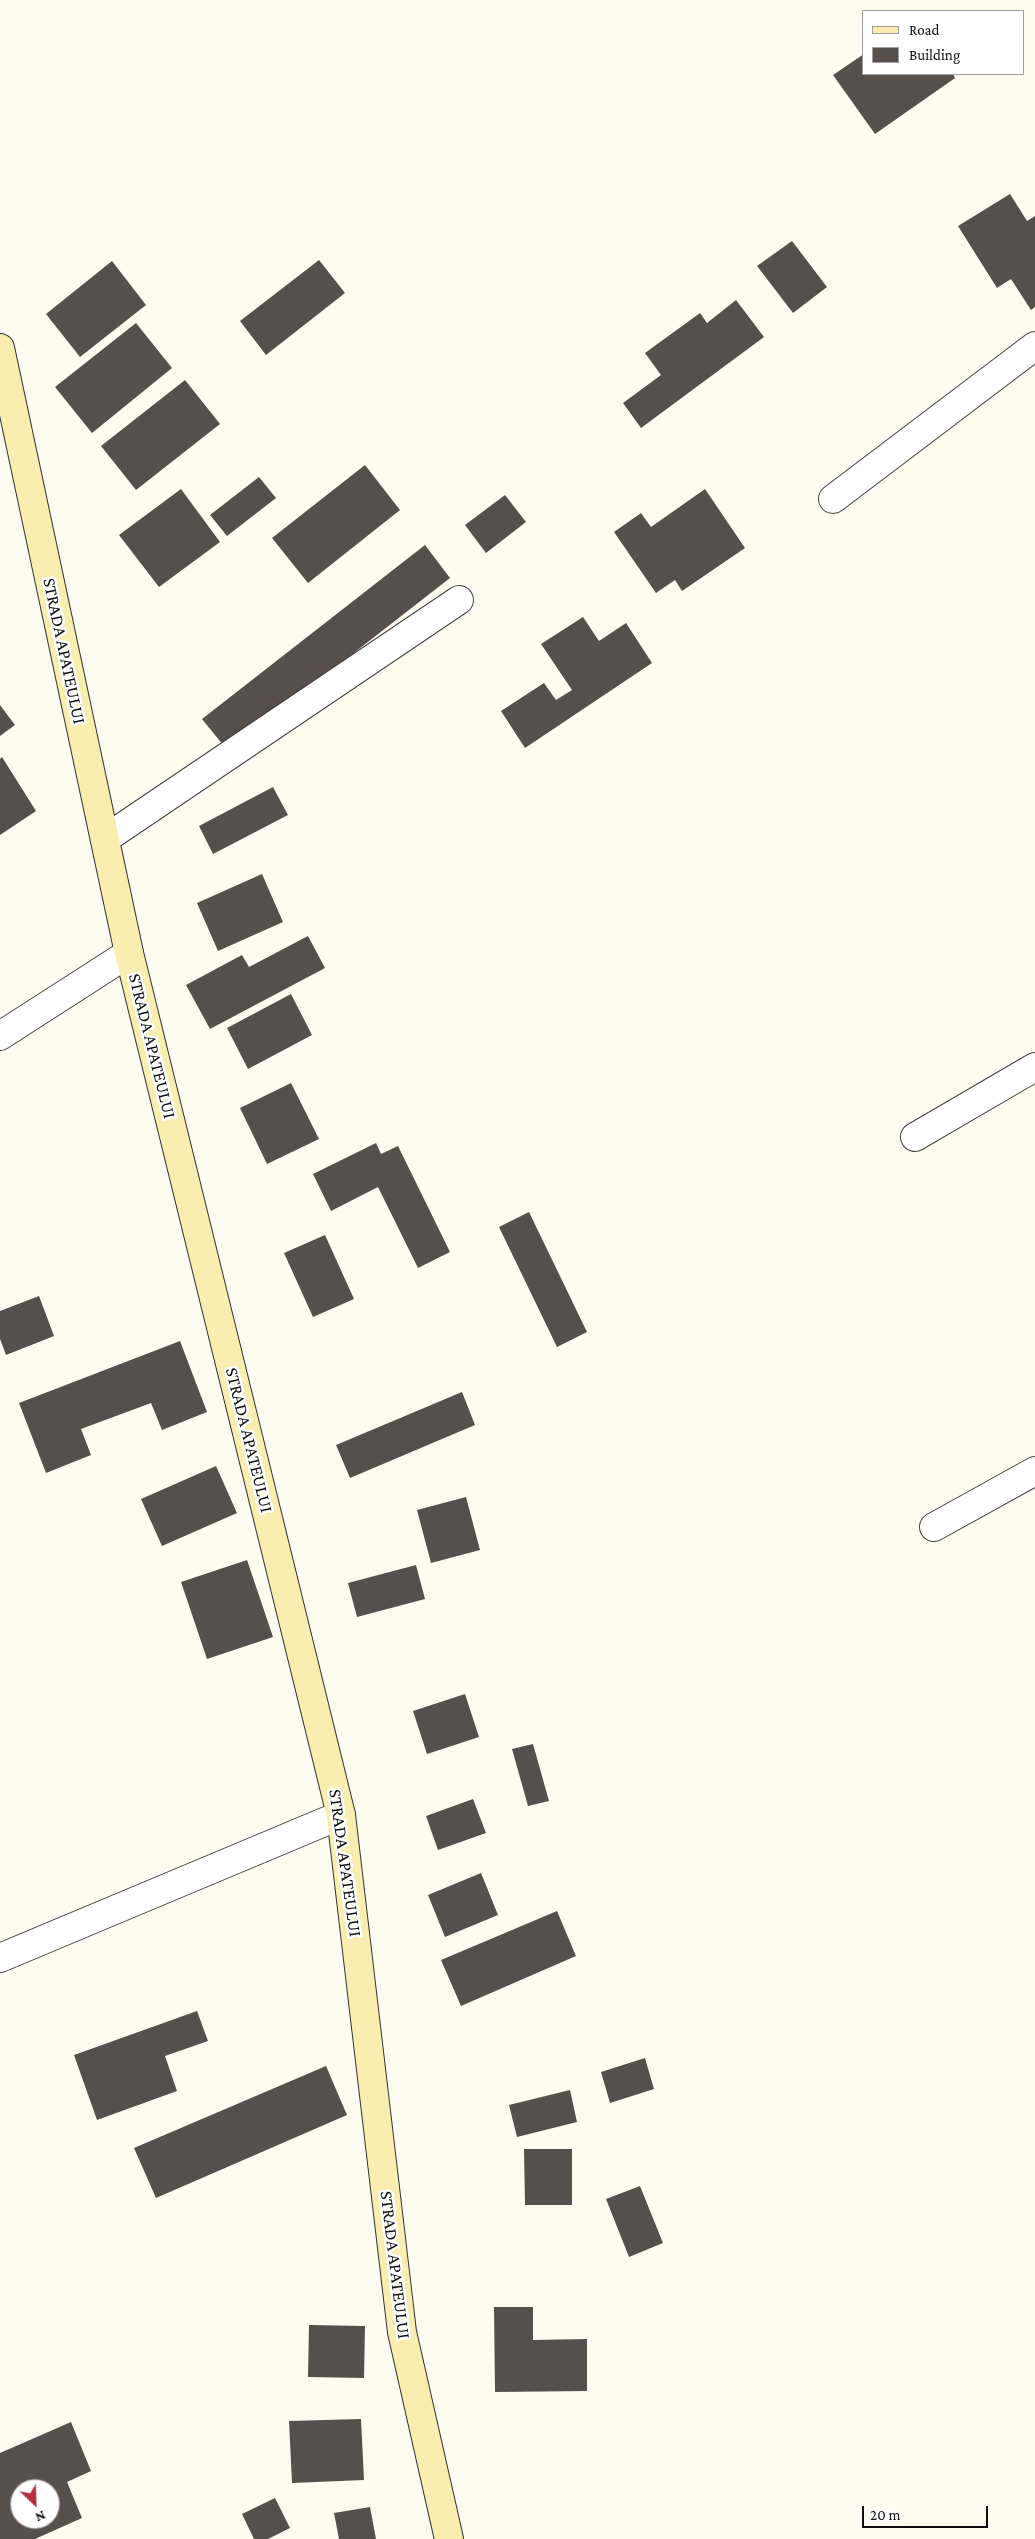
<!DOCTYPE html>
<style>
body{margin:0}
#map{position:relative;width:1035px;height:2539px;overflow:hidden;background:#fefbf1;font-family:"Crimson Pro",serif}
canvas{display:block}
.legend{position:absolute;left:862px;top:10px;width:162px;height:65px;box-sizing:border-box;background:#fff;border:1px solid #9f9f9f;margin:0;padding:6px 9px;list-style:none;font-size:15px;color:#0e0e0e}
.legend li{display:flex;align-items:center;gap:10px;height:25px}
.legend b{width:25px;border:1px solid #9f9f9f}
.north{position:absolute;left:10px;top:2479px;width:50px;height:50px;box-sizing:border-box;background:#fff;border:1px solid #9f9f9f;border-radius:50%;rotate:156deg;font-size:14px;font-weight:700;line-height:20px;text-align:center;color:#0e0e0e}
.north::after{content:'';display:block;margin:auto;width:18px;height:22px;background:#b62f3d;clip-path:polygon(50% 0,100% 100%,50% 72%,0 100%)}
.scale{position:absolute;left:862px;top:2506px;width:126px;height:22px;box-sizing:border-box;border:2px solid #0e0e0e;border-top:0;padding-left:6px;font-size:15px;line-height:18px;white-space:nowrap;color:#0e0e0e;-webkit-text-stroke:4px #fff;paint-order:stroke}
</style>
<div id="map">
<canvas width="1035" height="2539"></canvas>
<ul class="legend">
<li><b style="height:6px;background:#faedb0"></b>Road</li>
<li><b style="height:14px;background:#564f4b"></b>Building</li>
</ul>
<div class="north">N</div>
<div class="scale">20 m</div>
</div>
<script>
const g = document.querySelector('canvas').getContext('2d');
g.lineJoin = 'round';
function fillPath(path, color) { g.fillStyle = color; g.fill(path, 'evenodd'); }
const toPath = rows => new Path2D(rows.map(r => 'M' + r).join(''));
function stroke(path, color, width, dash) { g.strokeStyle = color; g.lineWidth = width; g.lineCap = dash ? 'butt' : 'round'; g.setLineDash(dash || []); g.stroke(path); }
function drawText(font, color, halo, rows, align = 'center') {
  g.font = font + ' "Crimson Pro",serif'; g.lineWidth = 5; g.setLineDash([]); g.textBaseline = 'middle'; g.strokeStyle = halo; g.fillStyle = color; for (const [text, x, y, turn = 0] of rows) {
    g.save(); g.translate(x, y); g.rotate((+turn || 0) * Math.PI / 180); g.textAlign = isNaN(turn) ? turn : align; if (halo) g.strokeText(text, 0, 0); g.fillText(text, 0, 0); g.restore();
  }
}
const building = toPath([
 [864,54,864,74,953,74,955,78,875,134,833,75],
 [1010,194,1027,221,1035,216,1035,307,1031,310,1011,279,997,288,958,226],
 [792,241,827,287,793,313,757,266],
 [319,260,345,293,266,355,240,321],
 [112,261,146,305,80,357,46,314],
 [736,300,764,337,641,428,623,403,661,375,645,353,700,313,707,323],
 [136,323,172,368,92,433,55,387],
 [185,380,220,424,136,490,101,446],
 [365,465,400,510,308,583,272,538],
 [259,477,276,498,227,536,210,515],
 [181,489,220,542,159,587,119,535],
 [705,489,745,548,682,591,675,580,656,593,614,532,641,513,651,527],
 [505,495,526,522,486,553,465,525],
 [425,545,450,578,228,751,202,719],
 [583,617,599,641,626,623,652,663,525,748,501,711,544,683,556,700,572,690,541,644],
 [0,705,15,725,0,736],
 [2,757,36,811,0,835,0,759],
 [273,787,288,815,213,854,199,826],
 [262,874,283,922,218,951,197,903],
 [308,936,325,968,210,1029,186,985,242,955,249,967],
 [291,994,312,1035,248,1069,227,1028],
 [291,1083,319,1139,267,1164,240,1108],
 [376,1143,381,1154,398,1146,450,1252,418,1268,378,1187,331,1211,313,1174],
 [529,1212,587,1332,557,1347,499,1227],
 [325,1235,354,1299,313,1317,284,1253],
 [39,1296,54,1336,6,1355,0,1339,0,1311],
 [180,1341,207,1412,162,1430,151,1403,81,1429,91,1455,46,1473,19,1403],
 [462,1392,475,1425,350,1478,336,1445],
 [216,1466,237,1513,162,1546,141,1499],
 [466,1497,480,1550,431,1563,417,1510],
 [247,1560,273,1637,207,1659,181,1582],
 [416,1565,425,1599,357,1617,348,1583],
 [465,1694,479,1737,427,1754,413,1711],
 [533,1744,549,1801,528,1806,512,1749],
 [473,1799,486,1833,438,1850,426,1816],
 [481,1873,498,1915,445,1937,428,1895],
 [557,1911,576,1956,461,2006,441,1960],
 [197,2011,208,2041,165,2056,177,2091,97,2120,74,2055],
 [645,2058,654,2089,610,2103,601,2072],
 [326,2066,347,2115,156,2198,134,2148],
 [570,2090,577,2122,517,2137,509,2105],
 [524,2149,572,2149,572,2205,525,2205],
 [640,2186,663,2243,629,2257,606,2199],
 [494,2307,533,2307,533,2340,587,2339,587,2391,495,2392],
 [309,2325,365,2326,364,2378,308,2377],
 [361,2419,364,2480,292,2483,289,2421],
 [71,2422,91,2471,67,2482,82,2518,35,2539,0,2539,0,2453],
 [20,2489,50,2489,50,2519,20,2519],
 [275,2498,290,2528,268,2539,254,2539,242,2514],
 [370,2507,376,2539,339,2539,334,2513]
]);
const street = toPath([
 [833,499,1035,346],
 [105,839,459,600],
 [0,1036,129,953],
 [915,1137,1035,1067],
 [934,1527,1035,1471],
 [0,1958,341,1815]
]);
const secondary = toPath([
 [0,348,129,953,341,1815,402,2332,449,2539]
]);
const streetNames = [
 ["STRADA APATEULUI",64,651,78],
 ["STRADA APATEULUI",152,1046,76],
 ["STRADA APATEULUI",249,1440,76],
 ["STRADA APATEULUI",345,1863,82],
 ["STRADA APATEULUI",395,2265,83]
];
fillPath(building, '#564f4b');
stroke(street, '#414141', 30);
stroke(secondary, '#303030', 30);
stroke(street, '#fff', 28);
stroke(secondary, '#faedb0', 28);
drawText('18px', '#0e0e0e', '#fff', streetNames);
</script>
